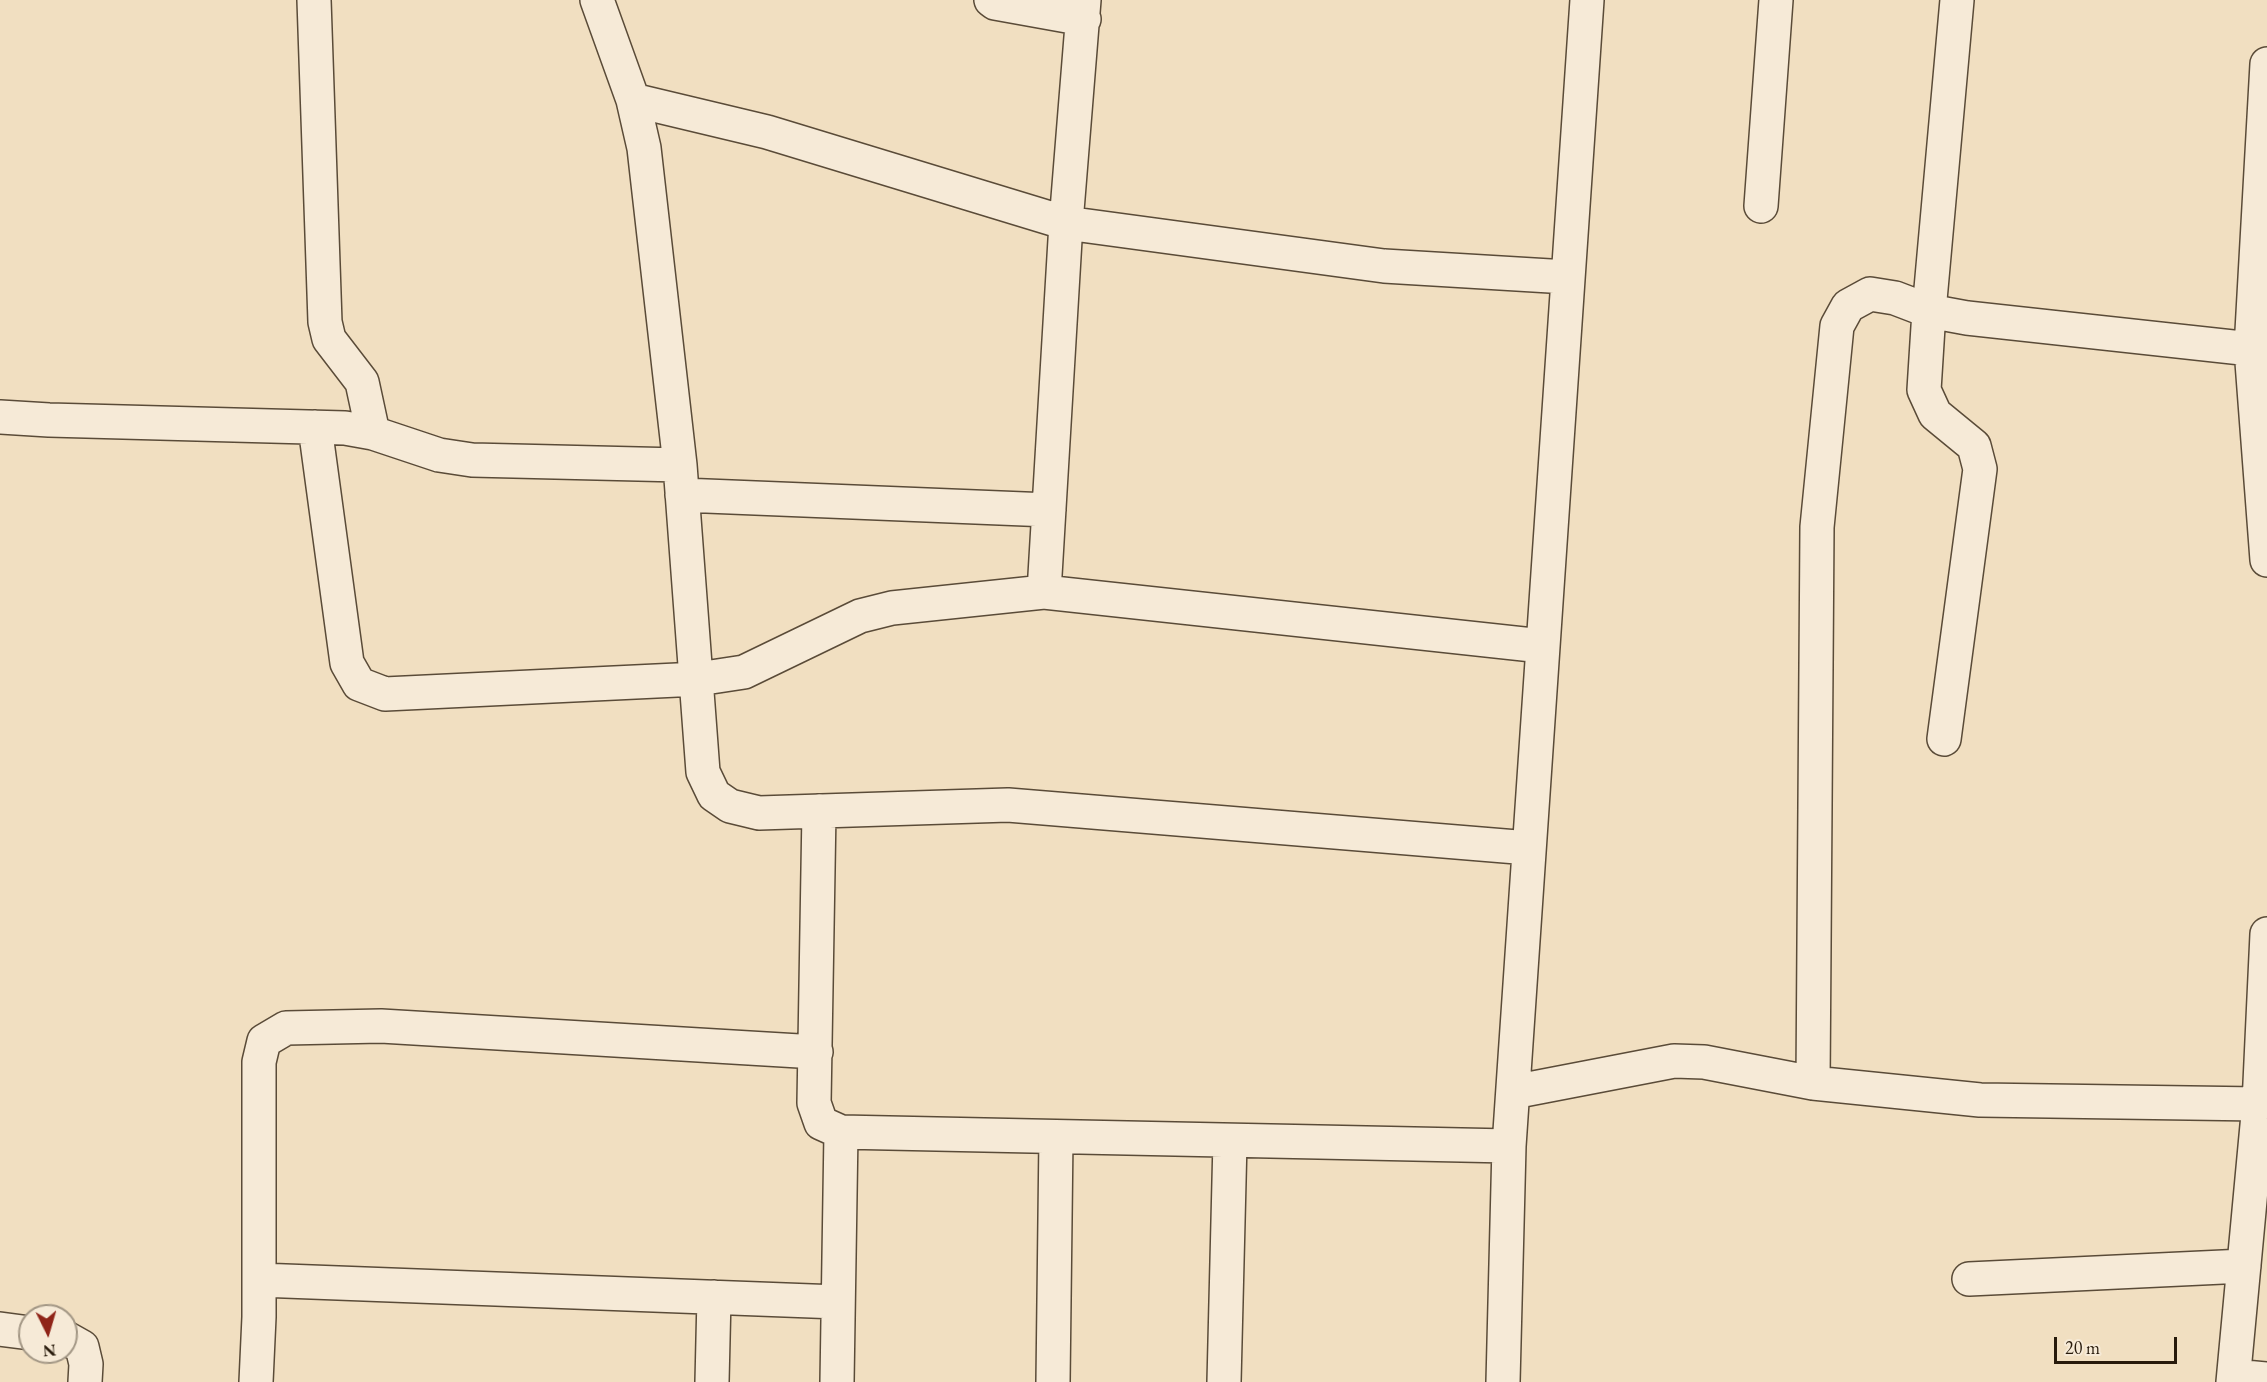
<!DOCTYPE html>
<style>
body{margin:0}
#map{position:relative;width:2267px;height:1382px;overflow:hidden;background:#f1dfc1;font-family:"EB Garamond",serif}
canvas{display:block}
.north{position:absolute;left:18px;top:1304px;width:60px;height:60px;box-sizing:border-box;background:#f6ead7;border:2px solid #a39785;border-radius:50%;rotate:175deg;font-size:16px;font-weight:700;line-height:24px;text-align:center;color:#271a0b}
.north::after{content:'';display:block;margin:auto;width:21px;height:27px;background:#8f2418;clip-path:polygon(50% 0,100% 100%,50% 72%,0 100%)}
.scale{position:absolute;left:2054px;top:1337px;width:123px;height:27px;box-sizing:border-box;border:3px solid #271a0b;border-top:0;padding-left:8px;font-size:18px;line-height:21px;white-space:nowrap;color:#271a0b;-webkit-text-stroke:4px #f6ead7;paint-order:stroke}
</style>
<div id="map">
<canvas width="2267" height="1382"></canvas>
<div class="north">N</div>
<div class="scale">20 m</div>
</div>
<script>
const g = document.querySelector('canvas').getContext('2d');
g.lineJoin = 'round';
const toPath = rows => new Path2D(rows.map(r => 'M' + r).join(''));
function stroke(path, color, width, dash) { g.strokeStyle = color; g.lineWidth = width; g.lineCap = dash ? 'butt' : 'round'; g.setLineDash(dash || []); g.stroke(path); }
const street = toPath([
 [314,0,325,322,329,339,362,382,373,433],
 [597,0,633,100,644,148,680,465,703,772,714,795,730,806,759,813,1008,805,1529,848],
 [991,0,995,3,1084,19],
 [2267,64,2251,349,2267,560],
 [633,100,767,132,1066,223,1384,266,1567,277],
 [1761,206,1776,0],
 [0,417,49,420,345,428,373,433,439,455,472,460,680,465],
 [315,427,347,663,359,684,385,694,698,679,744,672,860,616,892,608,1044,592,1542,646],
 [682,495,1049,510],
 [1044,592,1066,223,1084,0],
 [1944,739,1980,469,1974,446,1935,414,1924,390,1929,311,1957,0],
 [819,811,814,1103,821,1123,841,1132,1509,1146],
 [1813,1083,1817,527,1837,326,1848,306,1870,294,1895,298,1929,311,1967,318,2251,349],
 [1513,1092,1674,1061,1704,1062,1813,1083,1980,1100,2259,1104],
 [1969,1279,2244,1266],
 [259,1280,838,1302],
 [0,1329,30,1333],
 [66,1338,82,1347,86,1364,85,1382],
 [2234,1376,2267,1379],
 [256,1382,259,1317,259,1062,264,1041,286,1028,381,1026,816,1052],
 [712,1382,714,1297],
 [837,1382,841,1132],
 [1053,1382,1056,1137],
 [1224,1382,1230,1141],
 [1503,1382,1509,1146,1587,0],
 [2233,1382,2259,1104,2267,934]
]);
stroke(street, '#5a4b38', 36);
stroke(street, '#f6ead7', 33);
</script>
